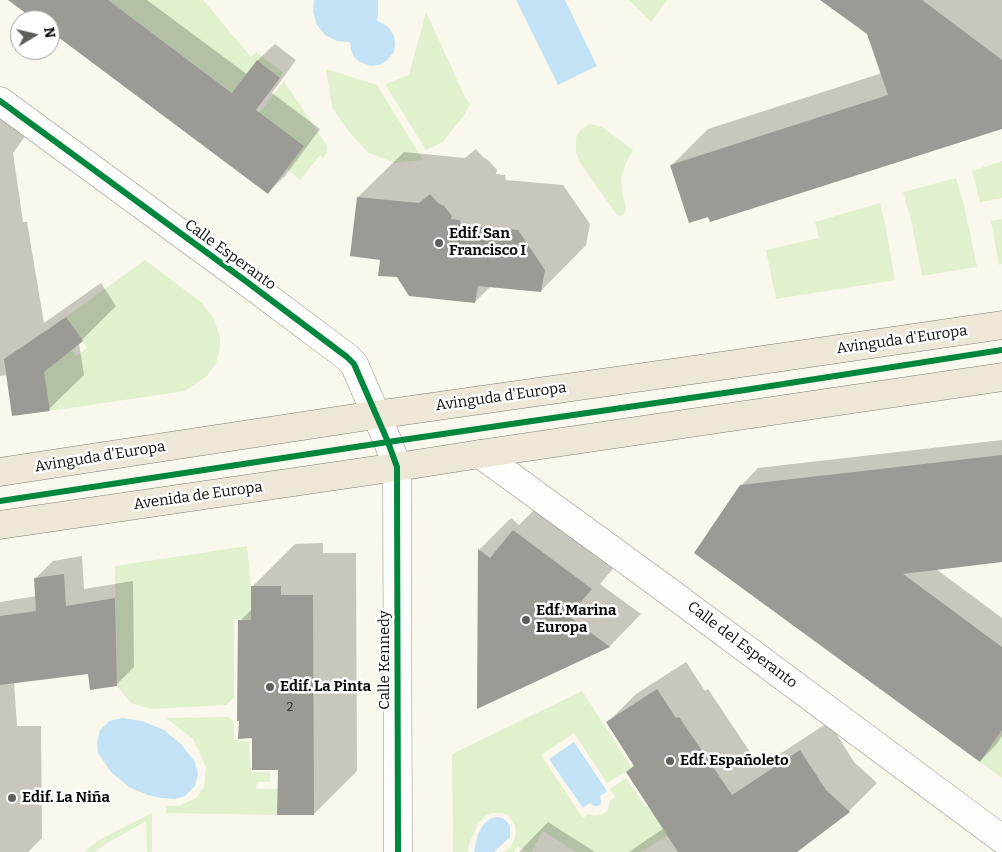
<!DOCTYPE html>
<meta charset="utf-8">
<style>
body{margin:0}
#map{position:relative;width:1002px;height:852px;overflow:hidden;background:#faf8ed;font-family:Bitter,serif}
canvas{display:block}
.north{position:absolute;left:10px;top:10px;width:50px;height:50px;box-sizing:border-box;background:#fff;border:1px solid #9d9d9d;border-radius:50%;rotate:81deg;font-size:14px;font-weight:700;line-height:20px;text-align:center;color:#0b0b0b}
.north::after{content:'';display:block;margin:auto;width:18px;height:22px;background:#5f5e5a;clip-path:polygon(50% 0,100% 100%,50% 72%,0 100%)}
</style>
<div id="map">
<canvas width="1002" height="852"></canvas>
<div class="north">N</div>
</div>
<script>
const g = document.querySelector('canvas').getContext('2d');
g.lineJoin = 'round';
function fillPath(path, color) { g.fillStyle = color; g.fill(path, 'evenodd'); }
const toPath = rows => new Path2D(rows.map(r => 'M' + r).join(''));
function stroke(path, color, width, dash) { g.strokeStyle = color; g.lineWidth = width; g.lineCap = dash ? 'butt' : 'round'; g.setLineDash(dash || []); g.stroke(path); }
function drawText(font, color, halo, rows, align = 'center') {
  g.font = font + ' Bitter,serif'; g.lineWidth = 5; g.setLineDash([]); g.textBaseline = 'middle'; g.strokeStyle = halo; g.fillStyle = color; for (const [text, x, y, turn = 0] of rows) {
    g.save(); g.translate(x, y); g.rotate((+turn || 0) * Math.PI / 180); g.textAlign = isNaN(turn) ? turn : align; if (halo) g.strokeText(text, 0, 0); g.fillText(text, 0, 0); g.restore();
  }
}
const green = toPath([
 [108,0,203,0,251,57,256,52,284,73,280,78,257,60,244,77,256,110],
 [629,0,667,0,651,22],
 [426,12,465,97,470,104,464,115,443,142,426,150,385,84,409,75],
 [326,69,377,85,423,160,395,163,367,152,346,128,332,107],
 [284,81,324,141,327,147,327,152,323,158,320,155,300,180,287,169,304,146,259,113],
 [590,124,602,127,633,150,626,163,621,177,622,193,626,207,625,212,622,216,617,215,580,163,576,152,576,138,581,129],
 [1002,161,1002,198,980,202,972,171],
 [956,178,964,205,977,267,922,276,912,224,903,192],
 [880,203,885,223,895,280,776,299,766,250,819,238,815,222],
 [1002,219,1002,264,999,265,991,221],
 [145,260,202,303,214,319,220,337,220,348,216,363,207,376,185,391,50,411,43,370,65,339,76,356,87,348,66,317],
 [247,546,251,586,251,620,234,619,234,698,226,705,151,709,131,703,117,686,115,566],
 [582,691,632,768,607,783,574,733,541,755,583,818,589,814,594,816,601,815,607,811,609,806,609,801,615,797,610,789,626,778,646,807,655,801,673,832,641,852,576,852,543,831,531,852,527,852,518,846,514,852,503,852,510,847,514,841,516,833,515,825,508,815,502,813,493,813,485,816,478,824,469,844,468,852,453,852,452,754],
 [229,717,234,722,234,740,249,741,251,772,270,772,270,782,257,782,256,789,278,789,277,815,166,813,166,806,179,806,196,798,204,787,206,767,193,739,166,718],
 [1002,731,1002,778,980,762],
 [152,813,152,852,147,852,146,821,101,847,95,852,84,852,99,840]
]);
const water = toPath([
 [314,0,378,0,378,15,377,21,384,24,390,29,394,36,395,44,394,52,386,61,379,65,371,66,360,62,354,57,351,50,350,42,337,41,325,35,317,25,313,12],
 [516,0,565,0,597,66,558,85],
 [122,718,142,721,164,730,181,744,195,762,198,774,195,786,185,796,175,799,161,798,148,795,129,787,111,772,98,753,97,743,100,730,109,721],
 [574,742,607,791,600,796,601,802,600,805,597,806,594,806,590,803,583,808,549,759],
 [497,817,503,818,507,822,510,826,510,837,494,852,474,852,478,834,483,825,490,819]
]);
const shadow = toPath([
 [10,0,147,0,248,75,258,60,275,44,296,60,272,93,320,129,285,176,268,192,50,30,50,20,37,20],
 [822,0,1002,0,1002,127,672,165,708,129,882,73,868,34],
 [0,93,37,120,13,153,23,222,27,222,44,323,101,283,116,306,79,343,84,375,49,409,8,375,0,376],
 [476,149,483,157,489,161,497,170,496,174,505,175,506,180,563,185,590,224,586,245,541,291,491,286,475,302,398,276,381,259,358,197,404,152,465,158],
 [1002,440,1002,561,936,569,1002,618,1002,736,997,744,980,761,741,486,758,468],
 [545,499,623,557,600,584,641,614,610,646,478,707,479,550,511,518,519,525],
 [323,543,323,553,356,553,357,771,314,814,253,737,240,621,253,608,252,587,295,544],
 [82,556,84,589,133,581,134,667,116,685,90,673,14,682,17,726,41,726,42,838,28,852,0,852,0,602,36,596,35,579,53,561],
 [686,662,705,691,708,689,760,767,829,722,854,762,877,783,849,811,795,852,629,852,664,828,628,772,635,764,608,722,636,694],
 [548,822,595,852,519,852]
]);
const building = toPath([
 [8,0,108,0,232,93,257,60,280,78,256,110,304,146,268,194,50,31,50,20,35,20],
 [820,0,922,0,1002,60,1002,129,710,222,708,217,689,223,670,165,888,95,867,34],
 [430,194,438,203,444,206,452,216,451,219,460,220,461,225,518,230,545,270,541,292,478,286,475,303,409,296,397,277,378,276,380,260,350,256,357,197,419,203],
 [66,317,83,341,44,372,50,411,12,416,4,359],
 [1002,455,1002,562,903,574,1002,647,1002,730,980,762,694,553,740,485],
 [513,530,592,589,569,616,610,647,477,709,478,549,490,558],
 [64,574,66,606,115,598,117,686,90,690,88,674,0,685,0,616,36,611,34,578],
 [251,586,281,586,281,595,313,595,314,815,277,815,278,770,252,770,252,738,238,739,239,721,237,721,238,620,251,620],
 [657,689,676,718,679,717,732,795,800,750,826,790,850,812,797,852,678,852,626,772,634,766,606,722]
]);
const minor = toPath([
 [0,101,247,282,347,357,354,364,388,442,397,467,398,852],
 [480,454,660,585,1002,839]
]);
const major = toPath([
 [0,472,375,415,721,366,1002,325],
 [0,525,397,467,480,454,1002,377]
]);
const cycleway = toPath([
 [0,101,247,282,347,357,354,364,388,442,397,467,398,852],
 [0,501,388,442,745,390,1002,350]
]);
const markers = [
 [439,243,5,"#5f5e5a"],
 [526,620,5,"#5f5e5a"],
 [270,687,5,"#5f5e5a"],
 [670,761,5,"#5f5e5a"],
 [12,798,5,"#5f5e5a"]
];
const numberNames = [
 ["2",290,708]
];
const poiNames = [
 ["Edif. San",449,234],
 ["Francisco I",449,251],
 ["Edf. Marina",536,611],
 ["Europa",536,628],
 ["Edif. La Pinta",280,687],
 ["Edf. Españoleto",680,761],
 ["Edif. La Niña",22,798]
];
const streetNames = [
 ["Calle Esperanto",230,255,36],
 ["Avinguda d'Europa",902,340,-8],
 ["Avinguda d'Europa",501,397,-8],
 ["Avinguda d'Europa",100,457,-9],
 ["Avenida de Europa",198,496,-8],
 ["Calle del Esperanto",742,645,37],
 ["Calle Kennedy",385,660,-90]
];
fillPath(green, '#e1f0cd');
fillPath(water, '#c3e2f5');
fillPath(shadow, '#0003');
fillPath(building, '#9c9a94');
stroke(minor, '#93928d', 29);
stroke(major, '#807f7a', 29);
stroke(minor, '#fefefc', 28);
stroke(major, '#ece7d6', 28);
stroke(cycleway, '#00873e', 6);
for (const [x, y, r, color] of markers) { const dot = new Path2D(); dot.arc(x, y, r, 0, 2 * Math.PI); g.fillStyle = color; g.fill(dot); stroke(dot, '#fff', 2); }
drawText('12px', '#2f2f2d', null, numberNames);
drawText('bold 15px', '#0b0b0b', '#fff', poiNames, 'left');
drawText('15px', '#0b0b0b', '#fff', streetNames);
</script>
